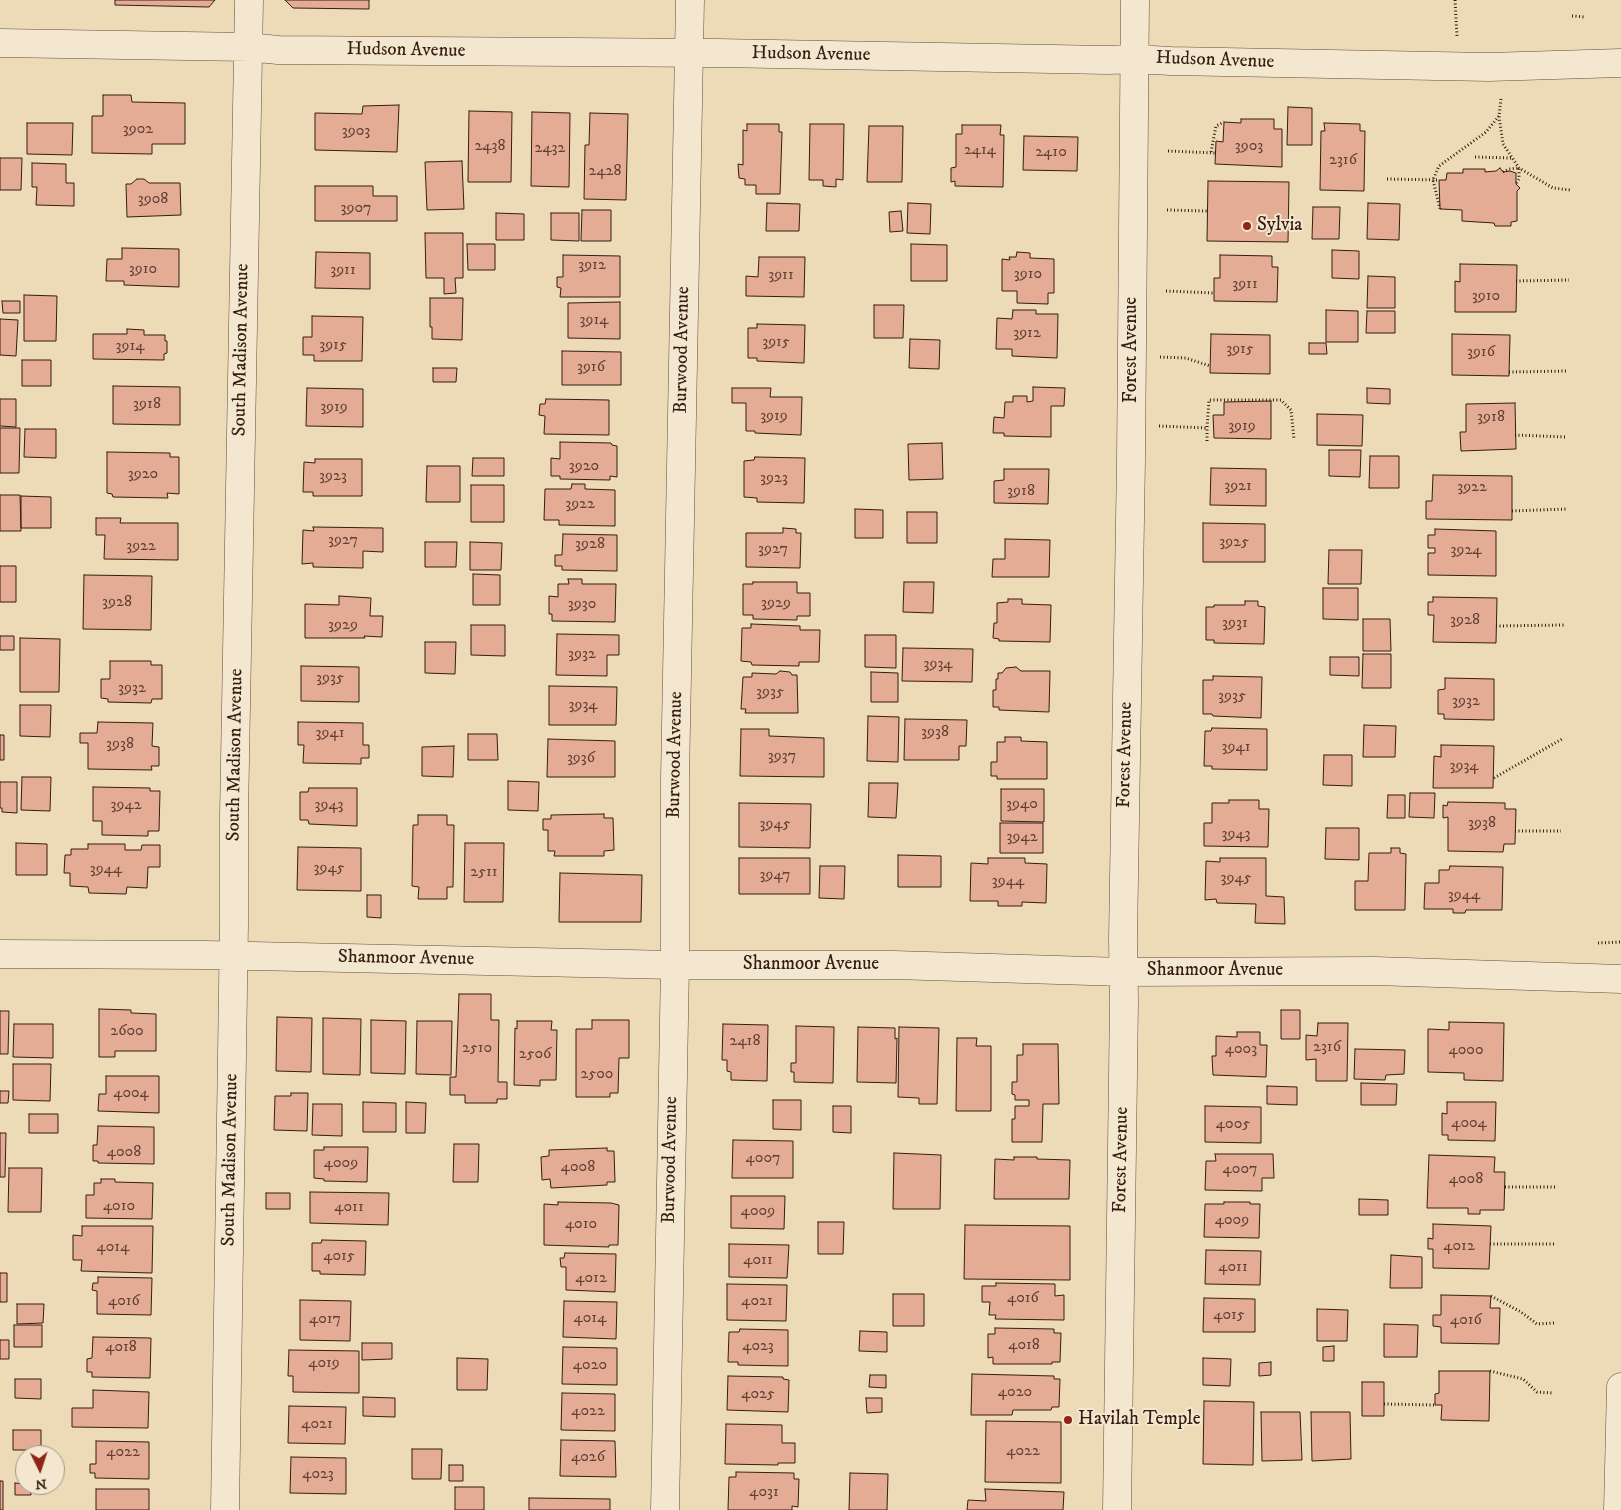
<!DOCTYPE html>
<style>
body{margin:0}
#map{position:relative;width:1621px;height:1510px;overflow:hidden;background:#eddab6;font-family:"IM FELL DW Pica",serif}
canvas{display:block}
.north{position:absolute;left:15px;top:1445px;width:50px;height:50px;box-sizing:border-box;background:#f3e7d0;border:1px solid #a79684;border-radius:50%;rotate:176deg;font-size:14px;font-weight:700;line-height:20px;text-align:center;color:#361d12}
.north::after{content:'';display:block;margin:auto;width:18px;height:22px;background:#8f2418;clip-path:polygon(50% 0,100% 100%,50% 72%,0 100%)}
</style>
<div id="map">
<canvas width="1621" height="1510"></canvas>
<div class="north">N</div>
</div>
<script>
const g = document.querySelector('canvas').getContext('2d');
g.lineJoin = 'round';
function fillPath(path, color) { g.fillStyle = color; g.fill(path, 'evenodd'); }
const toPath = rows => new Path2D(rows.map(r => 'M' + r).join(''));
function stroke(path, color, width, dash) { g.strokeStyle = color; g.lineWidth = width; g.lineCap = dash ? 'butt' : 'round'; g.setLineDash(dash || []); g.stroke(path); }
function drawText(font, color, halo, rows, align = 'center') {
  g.font = font + ' "IM FELL DW Pica",serif'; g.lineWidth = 4; g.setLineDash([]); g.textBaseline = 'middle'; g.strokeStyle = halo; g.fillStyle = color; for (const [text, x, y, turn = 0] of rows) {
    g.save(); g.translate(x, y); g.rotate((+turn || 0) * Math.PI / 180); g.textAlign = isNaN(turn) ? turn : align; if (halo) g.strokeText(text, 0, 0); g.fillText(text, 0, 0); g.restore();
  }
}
const building = toPath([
 [115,0,215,0,209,7,115,5,115,0],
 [285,0,369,0,369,9,293,8,285,0],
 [103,95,131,95,132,102,185,103,185,144,152,144,152,154,92,153,92,116,103,116,103,95],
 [399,105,397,152,315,150,315,113,362,114,363,106,399,105],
 [1288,107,1312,108,1312,145,1287,145,1288,107],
 [469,111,512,112,511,182,468,182,469,111],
 [532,112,570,113,569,187,531,186,532,112],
 [590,113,628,114,626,200,584,199,585,145,589,145,590,113],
 [1241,119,1274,119,1274,129,1282,129,1282,167,1215,164,1216,141,1223,142,1224,122,1241,123,1241,119],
 [27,123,73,123,72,155,27,154,27,123],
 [1324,123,1360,124,1360,131,1365,131,1364,191,1320,190,1321,131,1325,131,1324,123],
 [747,124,779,124,779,132,782,132,780,194,756,194,756,185,745,185,745,179,739,178,738,164,743,165,743,130,747,131,747,124],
 [810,124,844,124,843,180,836,179,836,187,823,186,823,180,809,180,810,124],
 [962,125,1001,125,1000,135,1004,135,1003,187,955,186,955,181,951,182,951,168,956,167,956,134,962,134,962,125],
 [869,126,903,126,902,182,867,182,869,126],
 [1024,136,1078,137,1077,171,1023,170,1024,136],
 [0,158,22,158,21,190,0,190,0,158],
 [462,161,464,209,427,210,425,162,462,161],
 [32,163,66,164,66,183,74,183,74,206,36,205,37,187,32,187,32,163],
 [1500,168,1503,172,1510,171,1516,173,1516,184,1520,188,1517,191,1517,221,1511,222,1511,226,1495,226,1494,223,1462,221,1462,210,1440,209,1439,180,1446,180,1447,173,1463,173,1463,169,1485,169,1485,172,1496,171,1500,168],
 [137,179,144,179,149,183,180,183,181,215,127,217,126,184,131,184,137,179],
 [1208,181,1289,182,1288,242,1207,241,1208,181],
 [315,186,373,186,373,196,397,196,397,221,315,221,315,186],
 [767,203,800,204,799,231,766,231,767,203],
 [908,203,931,204,930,234,907,233,908,203],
 [1368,203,1400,204,1399,240,1367,239,1368,203],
 [1313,207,1340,207,1339,239,1312,239,1313,207],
 [582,210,611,210,611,241,581,241,582,210],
 [901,211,903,231,890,232,889,212,901,211],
 [496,213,524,214,524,240,496,240,496,213],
 [551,213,579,213,579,241,551,240,551,213],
 [425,233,463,233,463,278,455,278,456,293,444,294,444,278,426,278,425,233],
 [467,244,495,244,495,270,468,270,467,244],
 [911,244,947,245,947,281,911,281,911,244],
 [122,248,179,249,179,287,124,285,124,281,106,281,107,259,122,259,122,248],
 [1332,250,1359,251,1359,279,1332,278,1332,250],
 [316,252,370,253,370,289,315,288,316,252],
 [1017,252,1030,253,1030,258,1054,259,1054,293,1048,293,1048,304,1017,303,1017,291,1002,291,1002,259,1010,260,1009,257,1016,257,1017,252],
 [563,255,620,256,620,297,560,297,561,288,557,287,557,277,563,277,563,255],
 [1220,255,1272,256,1272,267,1278,267,1277,302,1214,301,1214,278,1220,278,1220,255],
 [759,257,805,257,804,297,746,296,746,276,758,277,759,257],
 [1460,264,1517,265,1516,312,1455,312,1455,281,1460,282,1460,264],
 [1368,276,1395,277,1395,308,1367,308,1368,276],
 [24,295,57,296,56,341,24,341,24,295],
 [430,298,463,298,462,340,432,339,432,327,430,327,430,298],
 [2,301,20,301,20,313,3,313,2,301],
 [620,302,620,339,568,338,568,303,620,302],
 [874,305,904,305,903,338,874,338,874,305],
 [1013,310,1036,310,1036,314,1058,314,1057,358,1012,356,1012,349,996,349,997,318,1012,319,1013,310],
 [1326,310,1358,311,1358,342,1326,342,1326,310],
 [1367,311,1395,311,1395,333,1366,333,1367,311],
 [312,316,363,317,362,361,314,361,314,355,303,355,303,337,312,337,312,316],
 [0,319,18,320,16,356,0,355,0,319],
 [757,324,805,325,804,363,757,361,757,358,748,358,748,328,757,328,757,324],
 [127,329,144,330,144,335,165,335,165,341,167,341,167,353,164,354,164,360,93,359,93,334,127,334,127,329],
 [1211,334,1270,335,1270,374,1210,373,1211,334],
 [1452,334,1510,335,1509,376,1452,375,1452,334],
 [910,339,940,340,939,369,909,368,910,339],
 [1309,343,1326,343,1327,354,1309,354,1309,343],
 [562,351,621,352,621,385,562,385,562,351],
 [22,360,51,360,51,386,22,386,22,360],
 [433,368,457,368,456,382,433,382,433,368],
 [113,386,180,387,180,425,113,424,113,386],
 [1033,387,1065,388,1064,406,1051,406,1051,437,1004,436,1004,433,993,433,994,417,1004,418,1005,402,1013,402,1013,396,1027,396,1027,402,1033,401,1033,387],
 [307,388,363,389,363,427,306,426,307,388],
 [732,388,771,388,770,397,802,397,801,435,755,433,755,431,746,431,746,403,732,403,732,388],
 [1367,388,1390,389,1390,404,1367,403,1367,388],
 [0,399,16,399,16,427,0,426,0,399],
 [546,399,609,400,609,435,544,434,545,416,539,415,540,404,545,404,546,399],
 [1271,401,1271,439,1214,438,1213,415,1224,415,1224,402,1271,401],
 [1515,403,1516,449,1461,451,1460,432,1466,432,1466,404,1515,403],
 [1317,414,1363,415,1362,446,1317,445,1317,414],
 [0,428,20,428,19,473,0,473,0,428],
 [25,429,56,429,56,458,24,457,25,429],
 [560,442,611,443,612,445,617,446,617,477,610,476,610,480,560,479,560,476,551,476,551,458,560,459,560,442],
 [942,443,943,479,909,480,908,444,942,443],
 [1329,450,1361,450,1360,477,1329,476,1329,450],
 [107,452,170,453,170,457,179,457,179,494,167,493,168,498,113,497,112,494,107,493,107,452],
 [1370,456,1399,456,1399,488,1369,488,1370,456],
 [755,457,805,458,804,503,757,502,757,498,744,497,744,461,754,460,755,457],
 [473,458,504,458,504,476,472,476,473,458],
 [315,459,362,459,362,496,313,496,313,492,303,492,304,462,315,463,315,459],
 [427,466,460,466,460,502,426,502,427,466],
 [1211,468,1266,469,1266,506,1210,505,1211,468],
 [1004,469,1049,469,1048,504,994,503,994,481,1004,480,1004,469],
 [1433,475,1512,476,1512,520,1426,519,1426,501,1432,501,1433,475],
 [572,484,585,484,585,489,615,490,615,526,559,525,559,520,544,520,545,489,571,489,572,484],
 [471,485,504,485,504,522,471,522,471,485],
 [0,495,20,495,21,531,0,531,0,495],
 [21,496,51,497,51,528,21,528,21,496],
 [855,509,883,510,883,538,855,538,855,509],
 [907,512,937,512,937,543,907,543,907,512],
 [96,518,121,518,120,523,178,523,178,560,104,559,105,535,96,535,96,518],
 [1203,523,1265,524,1265,562,1203,562,1203,523],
 [313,527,383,528,383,552,363,551,363,568,313,567,313,563,302,564,303,530,314,531,313,527],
 [783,528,796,529,796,533,801,533,800,568,746,567,746,533,783,533,783,528],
 [1435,529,1496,531,1496,576,1428,575,1428,553,1435,553,1435,548,1428,548,1428,535,1435,535,1435,529],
 [563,534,617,535,617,571,562,570,562,566,555,566,555,555,562,555,563,534],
 [1005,539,1050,540,1049,577,992,577,993,559,1005,559,1005,539],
 [425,542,457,542,456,567,425,567,425,542],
 [470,542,502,543,501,570,470,570,470,542],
 [1329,550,1362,550,1361,584,1328,584,1329,550],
 [0,566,16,566,16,602,0,602,0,566],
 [473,574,500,575,500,605,473,605,473,574],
 [84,575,152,576,151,630,83,629,84,575],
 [568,579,582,579,582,584,616,584,615,622,552,621,552,614,549,614,549,596,558,597,558,584,569,584,568,579],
 [753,582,797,582,797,593,810,593,810,616,797,616,797,620,753,619,753,615,743,615,743,584,753,584,753,582],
 [904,582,934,582,933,613,903,612,904,582],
 [1323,588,1358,588,1358,620,1323,619,1323,588],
 [339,596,371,598,370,616,383,616,382,637,364,636,365,638,305,638,305,604,339,605,339,596],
 [1433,597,1497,598,1496,643,1433,642,1434,615,1428,615,1428,602,1433,602,1433,597],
 [1008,599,1022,599,1022,604,1051,605,1050,642,999,641,999,639,993,638,994,623,997,623,997,603,1008,602,1008,599],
 [1245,601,1258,601,1258,606,1265,607,1264,644,1214,643,1214,640,1206,640,1206,607,1214,607,1214,605,1245,605,1245,601],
 [1363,619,1390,619,1391,651,1363,651,1363,619],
 [751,624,800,626,800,630,820,630,819,662,799,662,799,666,752,665,751,662,741,661,742,628,751,628,751,624],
 [471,625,505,625,505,656,471,655,471,625],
 [557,634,619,635,619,655,607,655,607,676,556,675,557,634],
 [865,635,896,635,896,668,865,667,865,635],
 [0,636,14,636,14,650,0,650,0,636],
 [20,638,60,639,59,692,20,692,20,638],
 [425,642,456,642,455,674,425,673,425,642],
 [903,648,973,649,972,682,902,681,903,648],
 [1363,654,1391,654,1391,688,1362,688,1363,654],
 [1330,657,1359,657,1359,676,1330,675,1330,657],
 [110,661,151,661,151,665,162,665,162,699,152,699,151,703,108,702,108,699,101,698,101,679,110,679,110,661],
 [301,666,359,667,359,702,301,701,301,666],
 [1016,667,1021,671,1050,671,1049,712,999,710,999,707,993,707,993,690,996,690,996,679,998,679,998,673,1002,673,1006,668,1016,667],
 [780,671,790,672,792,675,797,675,798,713,745,713,746,709,741,709,743,677,752,677,752,673,776,674,780,671],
 [871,672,898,673,898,702,871,702,871,672],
 [1213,676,1262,677,1261,718,1213,716,1212,714,1203,714,1203,680,1213,680,1213,676],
 [1445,678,1494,679,1494,720,1444,719,1444,714,1438,714,1438,690,1445,689,1445,678],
 [549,686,617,687,616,725,549,725,549,686],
 [20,705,51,705,50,737,20,736,20,705],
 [868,716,899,717,898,762,867,761,868,716],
 [905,719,967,720,966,746,959,746,959,760,904,760,905,719],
 [98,722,153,723,152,746,159,747,159,766,151,766,152,770,88,769,88,743,80,743,80,733,97,733,98,722],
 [298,722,363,723,363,745,369,745,369,758,361,758,361,764,303,763,304,745,298,745,298,722],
 [1364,725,1396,726,1395,757,1363,757,1364,725],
 [1212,728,1267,729,1267,770,1212,769,1212,766,1204,766,1205,731,1211,731,1212,728],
 [741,729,769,729,769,736,824,738,824,777,740,776,741,729],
 [468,734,497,734,498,760,468,760,468,734],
 [0,735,4,735,4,760,0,760,0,735],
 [1005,737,1021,737,1021,741,1047,742,1047,779,997,779,997,776,991,776,991,762,997,762,997,742,1005,742,1005,737],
 [548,739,615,741,615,777,547,777,548,739],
 [1441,745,1494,746,1493,788,1433,788,1434,756,1441,757,1441,745],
 [454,746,453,777,422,776,422,747,454,746],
 [1324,755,1352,755,1352,786,1323,785,1324,755],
 [22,777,51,777,50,811,21,810,22,777],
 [508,781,539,782,538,811,508,810,508,781],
 [0,782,17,782,17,813,2,812,2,808,0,808,0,782],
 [869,783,898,783,896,818,868,817,869,783],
 [93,787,150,788,150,791,160,791,159,831,148,831,148,836,102,835,102,821,93,821,93,787],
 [309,788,357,788,357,826,309,824,308,820,300,820,300,792,308,792,309,788],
 [1001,789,1044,789,1044,822,1001,821,1001,789],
 [1410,793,1435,793,1434,818,1409,817,1410,793],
 [1388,795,1405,795,1405,818,1387,818,1388,795],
 [1229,800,1259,800,1259,809,1269,809,1268,847,1204,846,1204,823,1212,823,1212,803,1229,803,1229,800],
 [1448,802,1505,803,1505,809,1516,809,1515,844,1504,844,1503,852,1448,851,1448,817,1443,818,1443,805,1447,806,1448,802],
 [739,803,811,804,810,848,739,847,739,803],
 [604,814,604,818,613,818,614,850,604,851,604,856,554,856,555,851,548,851,548,830,543,830,543,819,551,819,551,815,604,814],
 [418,815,447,815,447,825,454,825,453,887,447,887,447,899,418,899,419,887,412,886,413,825,418,825,418,815],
 [1000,823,1043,823,1043,853,1000,853,1000,823],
 [1326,828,1359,828,1359,860,1325,859,1326,828],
 [16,843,47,844,47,875,16,875,16,843],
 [465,843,504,843,503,902,464,902,465,843],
 [88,844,125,844,125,850,141,850,142,845,160,845,160,867,148,867,147,888,127,887,126,894,89,893,88,887,70,886,70,873,64,873,65,855,71,855,71,849,88,849,88,844],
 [298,847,361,848,361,891,297,890,298,847],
 [1391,848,1400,848,1400,853,1406,854,1405,910,1355,910,1355,881,1368,881,1369,853,1391,853,1391,848],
 [898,855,941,856,941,887,898,887,898,855],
 [739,858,810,858,810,894,739,894,739,858],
 [988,858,1025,858,1025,863,1047,864,1046,903,1022,902,1022,906,998,906,998,901,970,901,971,863,988,864,988,858],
 [1220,858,1266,858,1266,896,1284,897,1285,924,1255,923,1256,904,1217,903,1216,899,1205,900,1206,861,1220,862,1220,858],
 [820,866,845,866,844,899,819,898,820,866],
 [1450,866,1503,867,1502,910,1466,910,1465,913,1453,913,1453,909,1424,909,1425,883,1439,883,1439,870,1449,870,1450,866],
 [560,873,642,875,641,922,559,922,560,873],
 [367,895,381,895,381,918,367,917,367,895],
 [459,994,491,994,491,1020,499,1020,498,1082,507,1082,507,1099,497,1099,497,1103,465,1103,465,1095,450,1095,450,1077,456,1077,459,994],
 [99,1009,131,1010,131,1013,156,1014,156,1051,115,1051,115,1057,99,1057,99,1009],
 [1281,1010,1300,1010,1300,1039,1281,1039,1281,1010],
 [0,1011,9,1011,8,1054,0,1054,0,1011],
 [277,1017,312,1018,311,1072,276,1071,277,1017],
 [323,1018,361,1019,360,1075,323,1074,323,1018],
 [371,1020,406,1021,405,1074,371,1073,371,1020],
 [592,1020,629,1020,629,1058,619,1058,618,1093,610,1093,610,1097,576,1097,576,1029,592,1029,592,1020],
 [417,1021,452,1021,451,1075,416,1074,417,1021],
 [517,1021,552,1021,551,1030,557,1030,556,1080,540,1080,540,1086,514,1085,515,1028,517,1029,517,1021],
 [1449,1022,1504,1023,1503,1081,1464,1080,1464,1073,1428,1072,1428,1029,1449,1030,1449,1022],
 [1318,1023,1348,1023,1347,1081,1316,1081,1316,1059,1306,1060,1306,1035,1317,1036,1318,1023],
 [14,1024,53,1024,53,1058,13,1057,14,1024],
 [723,1024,768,1025,767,1081,731,1080,731,1072,727,1071,727,1060,722,1060,723,1024],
 [796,1026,834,1027,833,1083,794,1082,794,1072,791,1072,791,1063,796,1063,796,1026],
 [858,1027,895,1028,895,1039,897,1038,896,1083,857,1082,858,1027],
 [899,1027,939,1028,937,1104,919,1104,919,1098,898,1097,899,1027],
 [1237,1032,1260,1032,1260,1045,1267,1045,1266,1077,1213,1075,1212,1056,1216,1056,1216,1036,1237,1037,1237,1032],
 [957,1038,977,1038,976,1046,991,1046,991,1111,956,1111,957,1038],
 [1023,1044,1058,1044,1059,1104,1043,1104,1042,1142,1012,1142,1012,1119,1015,1119,1015,1106,1029,1106,1029,1100,1015,1100,1015,1095,1012,1094,1012,1082,1017,1082,1017,1055,1023,1055,1023,1044],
 [1355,1049,1405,1050,1404,1074,1386,1075,1385,1080,1354,1079,1355,1049],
 [13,1064,51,1064,50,1101,13,1100,13,1064],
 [106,1076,159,1076,159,1113,98,1111,99,1094,106,1094,106,1076],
 [1361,1083,1397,1084,1396,1105,1361,1105,1361,1083],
 [1267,1086,1297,1087,1297,1105,1267,1104,1267,1086],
 [0,1091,9,1091,8,1103,0,1103,0,1091],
 [291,1093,308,1093,307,1131,274,1130,275,1096,291,1096,291,1093],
 [773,1100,801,1100,801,1130,773,1129,773,1100],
 [363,1102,396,1103,396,1132,363,1132,363,1102],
 [406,1102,426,1103,425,1133,406,1133,406,1102],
 [1447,1102,1496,1102,1495,1141,1448,1140,1448,1135,1442,1135,1442,1113,1447,1114,1447,1102],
 [313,1104,342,1104,342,1136,312,1135,313,1104],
 [833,1106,851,1106,851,1133,833,1132,833,1106],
 [1205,1106,1261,1107,1261,1143,1205,1142,1205,1106],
 [29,1114,58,1114,58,1133,29,1133,29,1114],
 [98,1126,154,1127,154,1164,98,1163,98,1161,93,1161,93,1145,97,1145,98,1126],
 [0,1133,6,1133,5,1177,0,1177,0,1133],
 [733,1140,793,1141,793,1178,732,1178,733,1140],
 [454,1144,479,1144,478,1182,453,1182,454,1144],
 [324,1147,368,1147,367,1182,324,1181,324,1179,314,1178,314,1150,324,1150,324,1147],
 [607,1148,607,1151,614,1151,615,1182,607,1182,607,1185,551,1188,550,1179,542,1180,541,1157,549,1156,549,1150,607,1148],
 [894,1153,941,1155,940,1209,893,1209,894,1153],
 [1215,1154,1273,1154,1274,1178,1262,1178,1262,1191,1205,1190,1206,1161,1216,1161,1215,1154],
 [1429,1155,1495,1157,1494,1172,1505,1172,1504,1210,1480,1210,1480,1214,1468,1214,1468,1208,1427,1208,1429,1155],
 [1014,1157,1037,1157,1037,1159,1070,1160,1069,1199,994,1199,995,1159,1014,1160,1014,1157],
 [9,1168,42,1168,41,1212,8,1212,9,1168],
 [101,1179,115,1179,115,1182,153,1183,152,1219,86,1218,86,1195,94,1195,94,1183,101,1183,101,1179],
 [310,1192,389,1193,388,1225,310,1223,310,1192],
 [266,1193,290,1193,290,1209,266,1209,266,1193],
 [731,1196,785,1196,784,1229,731,1228,731,1196],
 [1359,1199,1388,1200,1388,1215,1359,1215,1359,1199],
 [558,1202,611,1203,619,1205,618,1245,609,1245,609,1247,544,1245,544,1204,558,1205,558,1202],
 [1224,1202,1250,1202,1250,1204,1260,1204,1259,1238,1204,1237,1205,1204,1224,1204,1224,1202],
 [818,1222,844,1222,843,1254,818,1254,818,1222],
 [1433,1224,1491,1226,1489,1269,1433,1268,1433,1249,1428,1249,1428,1238,1433,1239,1433,1224],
 [965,1225,1070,1226,1070,1280,964,1279,965,1225],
 [82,1226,153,1226,152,1273,81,1271,82,1260,73,1260,73,1235,82,1236,82,1226],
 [322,1240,366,1241,365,1275,320,1274,320,1271,312,1271,312,1243,321,1243,322,1240],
 [729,1244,789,1245,787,1278,729,1277,729,1244],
 [1206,1250,1261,1251,1260,1285,1205,1284,1206,1250],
 [565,1253,616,1254,615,1292,566,1290,566,1267,561,1267,560,1258,564,1258,565,1253],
 [1391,1255,1422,1257,1422,1288,1390,1288,1391,1255],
 [0,1273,7,1273,7,1302,0,1302,0,1273],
 [98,1277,152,1278,151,1315,97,1314,97,1291,92,1290,93,1283,98,1283,98,1277],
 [996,1283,1055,1284,1055,1296,1064,1295,1064,1320,995,1319,996,1315,989,1315,990,1302,982,1302,982,1286,996,1286,996,1283],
 [727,1284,787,1285,786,1321,727,1320,727,1284],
 [893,1294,924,1294,924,1326,893,1326,893,1294],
 [1441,1295,1491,1296,1490,1308,1500,1308,1499,1344,1441,1343,1441,1327,1433,1326,1433,1315,1441,1315,1441,1295],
 [1204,1298,1255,1299,1255,1332,1203,1332,1204,1298],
 [300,1300,351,1301,350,1341,300,1340,300,1300],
 [564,1301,617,1302,616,1339,563,1337,564,1301],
 [17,1304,44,1304,43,1323,17,1324,17,1304],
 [1317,1309,1348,1310,1347,1341,1317,1341,1317,1309],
 [1384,1324,1418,1325,1417,1357,1384,1357,1384,1324],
 [14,1325,42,1325,42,1347,14,1347,14,1325],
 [995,1328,1054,1329,1054,1333,1061,1333,1060,1362,1052,1362,1052,1364,993,1364,993,1357,988,1358,988,1334,995,1334,995,1328],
 [740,1329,788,1330,788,1366,738,1365,738,1362,728,1362,729,1332,739,1332,740,1329],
 [860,1331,887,1332,887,1352,859,1351,860,1331],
 [93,1337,151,1338,150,1378,92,1377,92,1372,87,1372,87,1359,92,1358,93,1337],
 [0,1340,9,1340,9,1359,0,1359,0,1340],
 [362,1343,392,1343,392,1359,362,1360,362,1343],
 [1334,1346,1334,1361,1323,1361,1323,1347,1334,1346],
 [563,1347,617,1348,617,1385,562,1384,563,1347],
 [289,1350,359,1351,359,1393,293,1392,293,1376,288,1376,289,1350],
 [457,1358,488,1359,487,1390,457,1390,457,1358],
 [1203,1358,1231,1359,1230,1386,1203,1385,1203,1358],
 [1271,1362,1271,1375,1259,1376,1259,1363,1271,1362],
 [1439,1371,1490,1371,1489,1421,1441,1420,1442,1405,1435,1405,1435,1394,1439,1393,1439,1371],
 [972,1374,1054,1376,1054,1379,1060,1379,1059,1407,1052,1407,1051,1410,1013,1410,1012,1415,971,1415,972,1374],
 [870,1375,886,1375,886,1388,869,1387,870,1375],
 [728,1376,783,1377,783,1379,789,1380,788,1412,727,1410,728,1376],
 [15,1379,41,1379,41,1399,15,1398,15,1379],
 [1362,1382,1384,1382,1384,1416,1362,1416,1362,1382],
 [93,1390,149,1392,148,1428,72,1427,72,1408,93,1408,93,1390],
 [562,1393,615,1394,615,1431,561,1430,562,1393],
 [363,1397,395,1398,395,1417,363,1416,363,1397],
 [866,1398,882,1398,882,1412,867,1413,866,1398],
 [1204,1401,1254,1402,1253,1465,1203,1464,1204,1401],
 [289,1406,346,1407,345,1444,288,1443,289,1406],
 [1261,1412,1300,1412,1302,1460,1262,1461,1261,1412],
 [1311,1412,1350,1412,1351,1459,1312,1461,1311,1412],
 [986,1421,1061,1422,1061,1483,985,1482,986,1421],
 [726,1424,782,1425,782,1443,795,1443,795,1463,778,1463,778,1465,725,1464,726,1424],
 [13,1430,41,1430,41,1450,13,1450,13,1430],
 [561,1440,615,1441,616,1477,560,1476,561,1440],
 [96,1441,149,1442,149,1479,95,1478,95,1473,90,1473,90,1464,96,1464,96,1441],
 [412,1449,442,1449,441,1479,412,1479,412,1449],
 [291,1457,346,1458,346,1494,290,1493,291,1457],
 [449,1465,463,1465,463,1481,449,1481,449,1465],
 [736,1472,794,1473,794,1479,799,1479,798,1507,792,1506,792,1510,728,1510,729,1477,736,1477,736,1472],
 [850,1473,888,1474,887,1510,849,1510,850,1473],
 [0,1481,3,1481,3,1510,0,1510,0,1481],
 [15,1483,31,1485,31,1495,15,1495,15,1483],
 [455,1487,484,1487,484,1510,455,1510,455,1487],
 [96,1489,149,1489,149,1510,96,1510,96,1489],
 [985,1489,1064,1492,1063,1510,967,1510,968,1500,986,1501,985,1489],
 [529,1498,610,1499,610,1510,529,1510,529,1498]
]);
const path = toPath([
 [1455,0,1457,36],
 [1572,16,1585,17],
 [1501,99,1499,116,1503,144,1519,168,1553,188,1570,190],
 [1168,151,1216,153],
 [1211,152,1216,126,1224,122],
 [1475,157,1511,158],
 [1503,172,1509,169,1519,168,1519,179,1516,184],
 [1387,179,1439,180],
 [1440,209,1433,180,1439,166,1486,132,1499,116],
 [1167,210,1207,211],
 [1516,281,1569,280],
 [1166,291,1214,293],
 [1160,357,1186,358,1210,366],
 [1509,372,1568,371],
 [1159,426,1207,428],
 [1515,435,1566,437],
 [1207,441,1207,428,1209,400,1281,400,1291,410,1294,439],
 [1512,511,1566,509],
 [1496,626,1564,625],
 [1494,778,1562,739],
 [1515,831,1561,831],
 [1598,943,1621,942],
 [1505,1187,1555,1187],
 [1490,1244,1555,1244],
 [1491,1296,1521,1312,1537,1324,1554,1323],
 [1490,1371,1523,1379,1537,1392,1553,1393],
 [1384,1404,1435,1405]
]);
const minor = toPath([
 [0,43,248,47,278,50,717,53,1108,60,1134,59,1171,61,1489,67,1621,63],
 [0,954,205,955,675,965,894,965,1123,972,1375,971,1621,979],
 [225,1510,234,924,234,815,249,0],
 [665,1510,675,965,675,778,690,0],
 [1117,1510,1124,1002,1123,938,1131,460,1135,0],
 [1618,1510,1621,1387]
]);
const markers = [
 [1247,226,5,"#8f2418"],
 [1068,1420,5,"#8f2418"]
];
const numberNames = [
 ["3902",138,130],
 ["3903",356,132],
 ["2438",490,147],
 ["3903",1249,147],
 ["2432",550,149],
 ["2414",980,151],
 ["2410",1051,153],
 ["2316",1343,161],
 ["2428",605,172],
 ["3908",153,200],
 ["3907",356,209],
 ["3912",592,266],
 ["3910",143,270],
 ["3911",343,271],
 ["3910",1028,275],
 ["3911",781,276],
 ["3911",1245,285],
 ["3910",1486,297],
 ["3914",594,321],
 ["3912",1027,334],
 ["3915",776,343],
 ["3915",333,346],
 ["3914",130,347],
 ["3915",1240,350],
 ["3916",1481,353],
 ["3916",591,368],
 ["3918",147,405],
 ["3919",334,408],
 ["3919",774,417],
 ["3918",1491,418],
 ["3919",1242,427],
 ["3920",584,467],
 ["3920",143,475],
 ["3923",333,477],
 ["3923",774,479],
 ["3921",1238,487],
 ["3922",1472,488],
 ["3918",1021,492],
 ["3922",580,505],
 ["3927",343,541],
 ["3925",1234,543],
 ["3928",590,545],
 ["3922",141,547],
 ["3927",773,550],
 ["3924",1466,551],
 ["3928",117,603],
 ["3929",776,604],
 ["3930",582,605],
 ["3928",1465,621],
 ["3931",1235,624],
 ["3929",343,626],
 ["3932",582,655],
 ["3934",938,665],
 ["3935",330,679],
 ["3932",132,689],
 ["3935",770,693],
 ["3935",1232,697],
 ["3932",1466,702],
 ["3934",583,706],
 ["3938",935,733],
 ["3941",330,734],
 ["3938",120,745],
 ["3941",1236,748],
 ["3937",782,757],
 ["3936",581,759],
 ["3934",1464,767],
 ["3940",1022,805],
 ["3942",126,806],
 ["3943",329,806],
 ["3938",1482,824],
 ["3945",775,825],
 ["3943",1236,835],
 ["3942",1022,838],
 ["3945",329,869],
 ["3944",106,870],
 ["2511",484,873],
 ["3947",775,876],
 ["3945",1236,879],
 ["3944",1008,882],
 ["3944",1464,896],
 ["2600",127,1032],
 ["2418",745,1042],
 ["2316",1327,1048],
 ["2510",477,1049],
 ["4003",1241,1050],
 ["4000",1466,1051],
 ["2506",535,1055],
 ["2500",597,1075],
 ["4004",131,1094],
 ["4004",1469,1124],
 ["4005",1233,1125],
 ["4008",124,1153],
 ["4007",763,1159],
 ["4009",341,1164],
 ["4008",578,1168],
 ["4007",1240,1170],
 ["4008",1466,1180],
 ["4010",119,1207],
 ["4011",349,1208],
 ["4009",758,1212],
 ["4009",1232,1221],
 ["4010",581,1225],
 ["4012",1459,1247],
 ["4014",113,1248],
 ["4015",339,1257],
 ["4011",758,1261],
 ["4011",1233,1268],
 ["4012",591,1279],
 ["4016",1023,1299],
 ["4016",124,1302],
 ["4021",757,1302],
 ["4015",1229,1316],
 ["4014",590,1319],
 ["4017",325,1320],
 ["4016",1466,1321],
 ["4018",1024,1346],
 ["4023",758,1347],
 ["4018",121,1348],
 ["4019",324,1364],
 ["4020",590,1366],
 ["4020",1015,1393],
 ["4025",758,1395],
 ["4022",588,1412],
 ["4021",317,1425],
 ["4022",1023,1452],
 ["4022",123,1453],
 ["4026",588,1458],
 ["4023",318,1475],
 ["4031",764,1493]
];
const streetNames = [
 ["Hudson Avenue",406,51,1],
 ["Hudson Avenue",811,55,1],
 ["Hudson Avenue",1215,61,2],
 ["South Madison Avenue",242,350,-89],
 ["Burwood Avenue",683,350,-89],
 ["Forest Avenue",1132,350,-90],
 ["South Madison Avenue",236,755,-89],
 ["Burwood Avenue",676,755,-89],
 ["Forest Avenue",1126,755,-89],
 ["Shanmoor Avenue",406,959,1],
 ["Shanmoor Avenue",811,965],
 ["Shanmoor Avenue",1215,971],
 ["South Madison Avenue",231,1160,-89],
 ["Burwood Avenue",671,1160,-89],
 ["Forest Avenue",1122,1160,-89]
];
const poiNames = [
 ["Sylvia",1257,226],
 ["Havilah Temple",1078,1420]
];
fillPath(building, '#e5ac95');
stroke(building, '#361d12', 1);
stroke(minor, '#644c3b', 29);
stroke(path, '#361d12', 3, [1, 2.5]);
stroke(minor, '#f3e7d0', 28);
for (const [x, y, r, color] of markers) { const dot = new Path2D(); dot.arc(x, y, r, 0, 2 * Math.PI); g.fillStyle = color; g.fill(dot); stroke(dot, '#f3e7d0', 2); }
drawText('16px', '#624133', null, numberNames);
drawText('19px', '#361d12', '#f3e7d0', streetNames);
drawText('19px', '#361d12', '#f3e7d0', poiNames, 'left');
</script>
